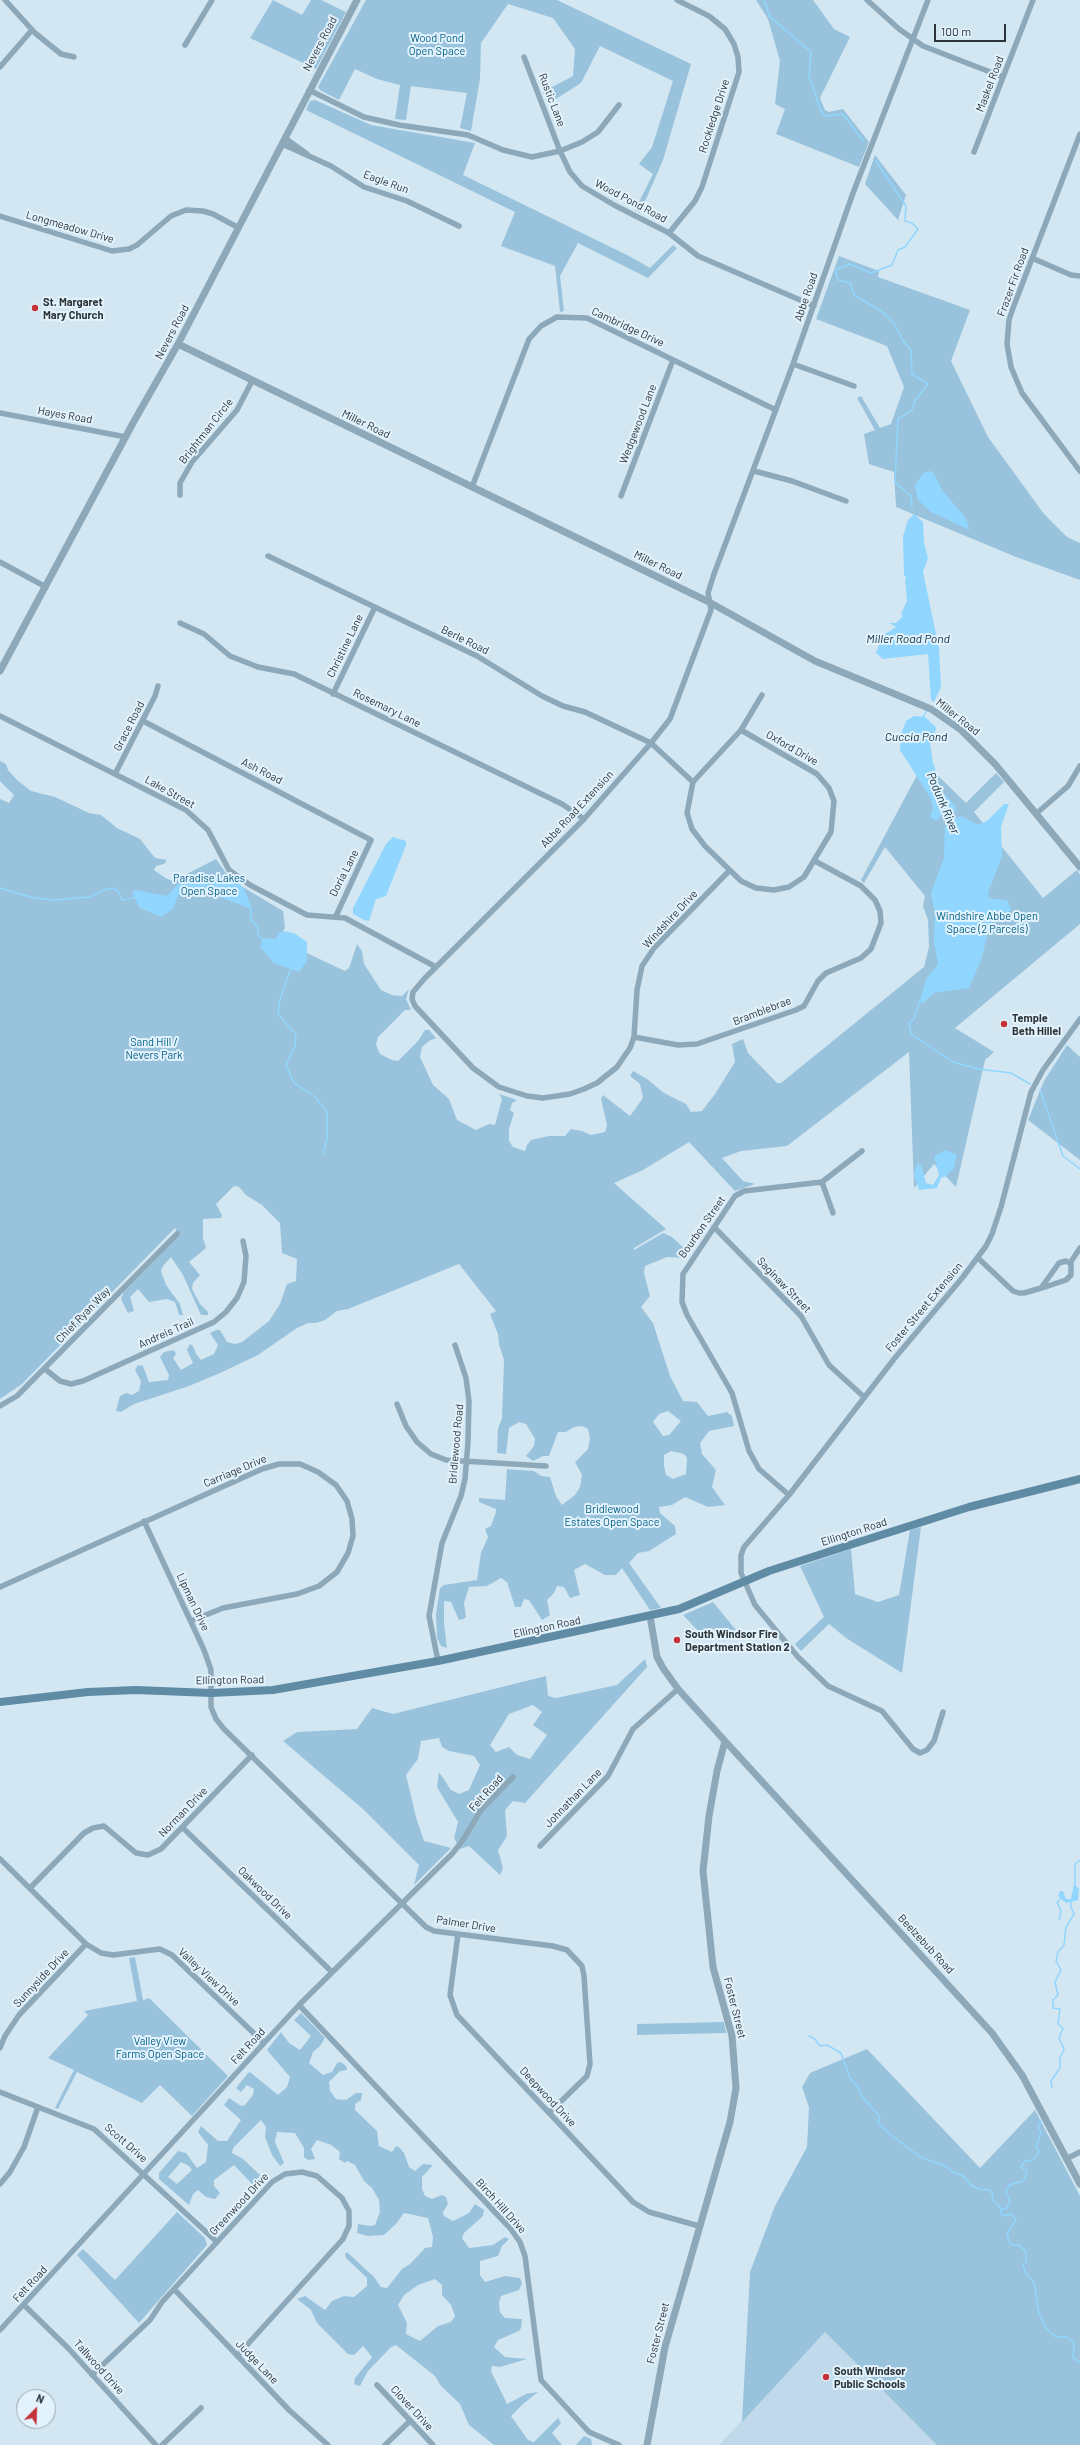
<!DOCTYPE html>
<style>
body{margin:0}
#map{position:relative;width:1080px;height:2445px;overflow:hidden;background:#d3e7f3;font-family:Barlow,sans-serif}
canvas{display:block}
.north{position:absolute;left:16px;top:2389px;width:40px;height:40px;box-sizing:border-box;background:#e3f3fd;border:1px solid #9aa7af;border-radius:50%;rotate:23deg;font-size:11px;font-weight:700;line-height:16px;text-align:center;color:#2d3539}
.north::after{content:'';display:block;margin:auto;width:14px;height:18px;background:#c33337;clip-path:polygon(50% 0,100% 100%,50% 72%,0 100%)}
.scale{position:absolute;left:934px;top:24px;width:72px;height:18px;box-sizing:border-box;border:2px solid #2d3539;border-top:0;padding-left:5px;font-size:12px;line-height:14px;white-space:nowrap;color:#2d3539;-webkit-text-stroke:3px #e3f3fd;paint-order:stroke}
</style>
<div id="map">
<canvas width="1080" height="2445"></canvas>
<div class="north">N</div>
<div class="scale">100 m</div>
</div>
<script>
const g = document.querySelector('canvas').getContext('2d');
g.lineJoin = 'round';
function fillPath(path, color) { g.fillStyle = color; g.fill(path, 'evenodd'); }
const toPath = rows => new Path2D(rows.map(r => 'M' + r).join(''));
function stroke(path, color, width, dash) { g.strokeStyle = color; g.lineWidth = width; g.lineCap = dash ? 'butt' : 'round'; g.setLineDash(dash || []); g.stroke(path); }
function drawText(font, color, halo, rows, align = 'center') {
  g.font = font + ' Barlow,sans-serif'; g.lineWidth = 4; g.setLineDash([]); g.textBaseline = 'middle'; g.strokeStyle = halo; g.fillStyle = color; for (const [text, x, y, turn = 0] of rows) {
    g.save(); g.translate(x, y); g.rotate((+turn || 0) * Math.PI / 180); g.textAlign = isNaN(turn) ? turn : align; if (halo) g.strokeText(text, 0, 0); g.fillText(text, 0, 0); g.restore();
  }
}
const built = toPath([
 [825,2332,937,2445,719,2445]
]);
const green = toPath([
 [273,0,302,15,311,0,321,0,346,12,316,69,250,38],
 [366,0,557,0,691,64,663,160,640,213,635,210,653,174,639,164,652,147,673,81,600,46,581,83,548,104,543,92,573,76,575,49,553,18,508,4,481,43,480,79,471,131,460,128,467,93,411,86,406,120,395,119,400,85,377,79,355,69,339,100,320,90,318,87],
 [756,0,813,0,834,29,850,37,820,98,825,110,829,112,843,109,869,142,859,167,776,134,785,109,775,104,780,61,768,19],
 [315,100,371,125,475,143,463,175,629,256,650,268,673,245,677,248,648,278,578,243,560,276,564,311,560,312,555,266,501,246,515,212,306,110,310,101],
 [875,155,906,195,898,220,865,184],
 [839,256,879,271,878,277,970,310,951,361,988,437,1044,514,1067,537,1080,543,1080,580,1016,557,896,507,894,472,869,464,864,434,875,430,857,398,861,396,880,428,891,424,904,387,887,346,816,319],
 [0,761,6,764,8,770,17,780,31,791,55,797,89,813,101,815,117,828,140,839,155,858,167,860,164,864,156,866,154,870,167,879,173,881,216,859,231,880,283,911,285,928,277,939,345,971,349,968,357,944,362,951,364,964,381,990,392,995,402,996,409,989,406,999,411,1010,405,1010,378,1037,376,1045,380,1054,392,1060,398,1061,418,1041,425,1030,429,1030,436,1038,429,1041,422,1047,420,1057,433,1085,449,1099,457,1120,476,1130,489,1124,495,1125,502,1099,499,1094,517,1100,512,1103,510,1110,514,1113,509,1129,509,1141,513,1147,525,1151,527,1145,531,1140,549,1136,565,1136,571,1129,582,1131,591,1135,605,1132,607,1125,601,1099,603,1095,630,1116,643,1098,640,1084,630,1076,633,1071,647,1079,664,1093,686,1104,691,1112,702,1111,715,1094,735,1062,732,1044,743,1039,748,1053,777,1083,781,1083,924,967,929,947,928,920,923,906,925,896,885,847,864,883,861,880,924,762,966,803,996,773,1004,782,974,812,1043,898,1077,870,1080,875,1080,924,955,1028,994,1052,985,1060,956,1187,934,1164,914,1188,909,1052,787,1146,741,1151,722,1158,743,1181,755,1184,735,1191,689,1142,643,1170,614,1183,666,1229,634,1248,634,1250,663,1233,672,1237,685,1249,683,1258,667,1257,645,1266,644,1273,650,1296,641,1307,653,1323,670,1376,683,1401,697,1402,708,1416,727,1412,732,1416,734,1426,709,1431,700,1443,702,1454,716,1470,712,1487,725,1505,708,1507,685,1497,672,1505,659,1507,660,1513,675,1526,676,1534,649,1551,638,1553,629,1563,661,1608,650,1610,622,1568,616,1575,605,1575,585,1564,574,1570,580,1595,570,1598,564,1587,557,1586,554,1593,547,1600,550,1615,542,1620,529,1600,524,1599,521,1607,515,1607,507,1582,501,1578,487,1586,469,1587,464,1603,466,1617,463,1619,459,1620,451,1602,444,1601,444,1624,447,1648,441,1646,437,1638,436,1614,440,1588,444,1585,477,1580,481,1553,488,1537,485,1529,491,1526,496,1512,496,1509,479,1502,479,1498,505,1500,507,1469,517,1470,534,1471,541,1476,550,1477,556,1496,562,1505,575,1495,580,1487,582,1475,575,1462,588,1449,590,1438,588,1429,582,1426,574,1427,566,1432,558,1432,549,1456,543,1456,533,1461,526,1456,534,1446,535,1439,526,1424,519,1422,509,1428,506,1454,497,1453,498,1429,502,1418,504,1360,499,1344,498,1334,490,1314,496,1311,459,1264,348,1309,337,1311,325,1320,316,1323,308,1323,297,1328,258,1355,220,1373,189,1386,134,1404,121,1412,116,1411,120,1396,126,1393,132,1395,139,1391,141,1381,135,1370,138,1365,143,1366,149,1382,168,1380,169,1375,160,1357,164,1352,174,1350,176,1354,173,1358,181,1370,193,1363,187,1350,190,1344,193,1346,196,1354,201,1360,214,1354,218,1345,210,1333,216,1330,220,1330,227,1342,235,1344,242,1342,269,1321,280,1304,287,1284,296,1281,297,1259,282,1253,280,1223,262,1205,246,1195,239,1187,234,1186,216,1204,222,1215,221,1218,203,1219,203,1238,206,1248,189,1262,200,1275,193,1283,192,1289,200,1304,208,1312,208,1315,201,1315,183,1275,171,1257,163,1266,161,1271,166,1285,180,1304,183,1315,179,1315,175,1302,167,1299,149,1302,138,1289,130,1297,134,1311,128,1313,121,1299,124,1292,159,1256,177,1232,175,1228,22,1384,0,1399,0,799,9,803,14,795,0,781],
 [668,1411,681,1421,669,1435,663,1436,653,1422,659,1414],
 [671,1451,684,1454,687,1458,686,1474,673,1479,666,1475,664,1465,664,1455],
 [1067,1045,1080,1057,1080,1160,1028,1120,1044,1081],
 [921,1527,902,1673,846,1638,829,1624,801,1651,795,1644,824,1617,800,1566,851,1549,855,1594,878,1602,899,1595,910,1530],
 [713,1602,736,1630,724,1641,712,1628,703,1636,683,1615],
 [645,1659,647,1667,525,1803,513,1801,505,1810,507,1836,498,1850,503,1868,500,1875,469,1846,460,1849,454,1838,458,1822,437,1787,439,1772,451,1790,459,1794,469,1790,480,1765,474,1756,449,1751,442,1747,439,1738,421,1741,418,1759,406,1775,416,1817,424,1841,451,1848,414,1885,419,1865,364,1810,283,1741,297,1732,357,1729,372,1708,393,1714,546,1676,548,1696,556,1698,617,1685],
 [533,1705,542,1712,533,1725,547,1735,530,1759,517,1755,509,1747,496,1752,490,1745,509,1714],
 [135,1957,143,2000,149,1998,228,2076,192,2116,160,2085,142,2103,77,2072,58,2109,55,2108,74,2070,48,2058,88,2015,84,2011,137,2001,129,1958],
 [301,2013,325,2038,320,2046,313,2052,309,2063,323,2075,332,2072,337,2063,341,2062,346,2066,347,2070,340,2071,329,2082,330,2091,336,2099,346,2100,356,2093,362,2093,361,2100,355,2104,355,2110,377,2131,379,2146,392,2152,396,2146,399,2147,404,2153,409,2167,415,2171,423,2164,433,2165,422,2177,422,2189,425,2196,432,2199,442,2195,446,2197,448,2204,443,2212,444,2216,453,2221,469,2213,475,2204,484,2210,483,2216,464,2233,462,2238,469,2248,493,2245,505,2237,509,2239,502,2246,498,2256,480,2261,480,2275,485,2282,505,2276,520,2278,522,2283,519,2290,501,2296,499,2303,500,2312,505,2318,522,2319,521,2328,519,2331,498,2340,494,2347,505,2357,527,2359,500,2367,492,2366,491,2371,507,2404,526,2394,538,2392,523,2404,511,2416,528,2440,534,2442,558,2418,561,2423,552,2433,562,2445,494,2445,469,2425,460,2404,441,2386,435,2376,396,2345,391,2347,368,2371,360,2386,354,2384,355,2378,372,2357,363,2346,354,2355,348,2354,317,2323,311,2310,297,2299,305,2296,325,2310,332,2301,344,2296,354,2297,367,2286,367,2278,346,2258,345,2254,347,2252,374,2277,381,2287,387,2288,402,2269,410,2264,425,2248,432,2247,433,2237,428,2218,404,2213,396,2224,384,2235,368,2236,357,2233,358,2224,370,2226,375,2225,380,2212,379,2200,372,2188,364,2181,355,2165,347,2161,345,2163,339,2159,340,2152,331,2145,317,2140,311,2149,315,2159,308,2160,304,2157,304,2148,295,2133,277,2132,275,2142,284,2163,280,2166,272,2155,265,2137,266,2127,261,2120,233,2148,232,2153,243,2159,261,2176,262,2178,255,2185,252,2184,234,2165,214,2180,214,2186,220,2193,215,2199,206,2197,198,2190,193,2194,189,2205,159,2179,159,2173,178,2151,186,2153,197,2168,206,2162,208,2145,198,2132,201,2126,218,2141,227,2141,241,2120,224,2105,229,2098,241,2106,245,2105,253,2095,254,2089,247,2085,241,2092,236,2088,248,2073,250,2072,278,2095,287,2087,290,2077,267,2050,281,2032,289,2043,300,2050,311,2036,294,2020],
 [181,2162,189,2166,192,2170,177,2184,168,2177],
 [435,2279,442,2285,442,2295,451,2305,455,2316,451,2322,438,2326,420,2341,406,2334,407,2323,398,2305,404,2295,418,2285],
 [724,2022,726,2033,637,2035,637,2024],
 [867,2049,980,2168,1035,2110,1080,2196,1080,2445,937,2445,825,2332,742,2422,750,2272,775,2206,807,2147,809,2107,802,2087,810,2073],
 [177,2212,205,2238,207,2245,139,2323,77,2255,83,2249,115,2280],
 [584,2436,591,2439,592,2445,576,2445]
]);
const water = toPath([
 [931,471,935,475,942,490,965,517,970,530,931,512,918,500,915,486,921,476,925,472],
 [914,514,923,522,924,543,928,558,923,572,939,648,941,687,934,702,931,700,928,654,883,659,876,653,882,636,896,627,889,623,896,623,903,616,901,614,907,601,905,579,907,577,904,576,903,536,908,520],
 [914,716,925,717,935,726,936,729,930,743,933,763,937,773,940,789,956,807,955,812,944,812,936,821,930,817,933,808,930,797,900,750,901,734,906,721],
 [1004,804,1009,804,1001,827,1002,856,988,893,989,898,1008,901,1011,910,1003,915,993,913,981,960,969,988,934,993,922,1004,920,1000,926,979,938,964,934,943,935,913,931,893,944,858,945,827,951,820,961,816,978,825,987,821],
 [393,837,406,841,406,845,386,896,376,899,369,921,364,920,353,914,353,908,386,844],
 [199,875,215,875,239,883,244,889,252,909,214,895,186,891,178,895,173,909,161,917,140,908,132,893,135,890,167,896,183,879],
 [283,931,294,933,307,942,307,961,299,972,274,963,260,947,263,938,276,939,279,933],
 [946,1150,957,1155,954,1168,946,1176,941,1178,937,1188,919,1190,914,1175,917,1164,921,1165,926,1183,933,1185,939,1175,934,1156],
 [1074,1884,1079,1889,1078,1900,1066,1903,1058,1896,1060,1891,1063,1891,1066,1899,1071,1899]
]);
const stream = toPath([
 [764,0,770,17,811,52,809,76,821,111,825,116,843,114,863,141],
 [876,161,906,206,905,221,912,223,918,229,905,247,898,250,892,265,871,273,850,264,835,270,838,280,850,283,854,295,881,311,894,323,903,341,911,350,912,374,928,384,915,400,912,410,898,419,895,482,911,496,912,508],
 [923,717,927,710],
 [947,809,953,822],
 [0,888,34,898,54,900,90,897,103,890,113,888,118,891,122,900,134,898],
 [251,908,251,920,259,929,257,934,262,939],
 [291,968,280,999,278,1014,296,1035,295,1046,286,1065,294,1083,315,1097,327,1112,327,1139,323,1154],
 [920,1001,914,1019,909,1023,911,1034,953,1062,978,1069,1011,1073,1030,1084],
 [1040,1090,1063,1156,1080,1169],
 [1075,1885,1075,1864,1080,1860],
 [1059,1920,1061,1911,1057,1902,1062,1898],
 [809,2036,815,2039,820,2046,827,2045,841,2053,850,2078,858,2087,860,2094,880,2117,878,2123,890,2134,920,2157,947,2167,954,2173,962,2175,971,2185,979,2189,989,2190,992,2193,993,2200,1000,2207,1002,2216,1011,2214,1016,2219,1007,2234,1010,2244,1020,2246,1026,2252,1026,2262,1023,2264,1025,2272,1034,2282,1039,2313,1046,2328,1056,2337,1067,2337,1074,2343,1073,2358,1080,2362],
 [1052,2088,1051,2081,1060,2068,1060,2058,1064,2049,1059,2038,1063,2028,1058,2024,1060,2009,1053,2008,1053,2000,1058,1995,1055,1982,1061,1970,1056,1961,1058,1952,1064,1945,1066,1927,1074,1914,1071,1907,1071,1901],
 [1001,2210,1007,2208,1010,2201,1006,2193,1009,2185,1023,2181,1027,2172,1021,2167,1025,2161,1032,2160,1037,2156,1039,2151,1036,2147,1041,2132,1038,2128,1041,2120]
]);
const minor = toPath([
 [5,0,35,33,61,54,74,57],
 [867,0,899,29,923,46,1003,77],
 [185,45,212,0],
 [524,57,560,151,570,172,582,186,614,205,669,233,698,256,814,306],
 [0,67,32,30],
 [309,90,364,117,399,125,468,135,503,150,532,157,560,151,582,142,598,132,619,105],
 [1080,134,1013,308,1009,320,1007,344,1011,367,1022,393,1080,471],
 [285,138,307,154],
 [282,144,331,166,364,187,407,201,459,226],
 [974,152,1033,0],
 [0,216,112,251,129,249,137,245,171,216,186,210,203,211,213,214,239,228],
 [669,233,695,201,702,187,739,72,738,57,734,44,725,29,709,16,677,0],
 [1032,258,1071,275,1080,276],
 [793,364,854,386],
 [0,413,126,437],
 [754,471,792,481,846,501],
 [472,487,529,339,541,326,557,317,587,318,776,410],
 [180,495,180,483,192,462,237,410,252,381],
 [621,496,673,360],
 [268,556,477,656,542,696,563,706,585,712,651,743,693,782],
 [0,562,46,587],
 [180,623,204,634,230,656,258,667,294,674,562,804,584,819],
 [333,694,375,607],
 [0,716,186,810,208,830,229,870,250,885,307,915,345,918,436,967],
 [143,721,371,840,336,916],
 [741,730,817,774,829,788,834,801,831,832,804,877,789,887,774,890,756,888,741,881,705,846,692,829,687,813,693,782,741,730,762,695],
 [115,774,155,696,158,686],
 [1037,813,1068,786,1080,766],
 [729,871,654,948,642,966,637,990,634,1037,630,1048,617,1067,597,1083,584,1089,570,1094,543,1098,527,1096,499,1087,473,1068,415,1006,412,999,413,992,425,978,584,819,651,743,670,719,711,610,708,593,714,574,793,364,853,193,928,0],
 [634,1037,678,1045,697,1044,796,1010,804,1006,818,981,826,973,861,958,871,949,881,923,880,911,875,900,861,886,815,861],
 [822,1182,833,1213],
 [714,1227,801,1316,829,1365,864,1397],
 [978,1258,1013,1291,1019,1293,1024,1293,1048,1286,1066,1280,1071,1275,1071,1264,1066,1261,1059,1263,1041,1288],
 [1070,1263,1080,1248],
 [45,1369,60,1381,71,1384,83,1381,214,1322,226,1312,237,1298,244,1282,246,1256,243,1241],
 [397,1404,406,1426,417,1442,431,1454,446,1460,546,1466],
 [0,1406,17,1396,177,1234],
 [789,1495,759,1469,749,1451,732,1393,687,1315,682,1302,683,1274,735,1196,744,1191,822,1182,862,1151],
 [144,1521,204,1650,211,1670,211,1707,216,1719,224,1729,426,1927,434,1931,553,1946,567,1950,582,1966,584,1976,590,2064,587,2076,549,2113],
 [0,1587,262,1469,279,1464,300,1464,318,1472,336,1485,347,1501,352,1519,353,1536,348,1553,337,1572,319,1586,297,1594,223,1608,191,1621],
 [438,1661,429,1616,442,1543,461,1496,465,1479,468,1442,469,1401,466,1378,455,1345],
 [943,1712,934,1741,927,1750,920,1753,913,1749,882,1711,828,1686,798,1657,755,1605,741,1573,741,1555,744,1547,789,1495,894,1359,963,1277,986,1246,992,1234,1001,1207,1031,1092,1043,1070,1080,1019],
 [183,1828,332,1972],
 [540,1846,608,1776,633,1729,678,1689],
 [0,1859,86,1944,101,1953,113,1955,160,1949,172,1955,264,2043],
 [30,1888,84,1833,93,1828,104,1826,136,1853,148,1855,161,1849,252,1755],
 [458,1934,450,1995,457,2015,633,2202,649,2212,699,2226],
 [299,2005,510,2228,520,2242,525,2256,541,2380,589,2432,619,2445],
 [0,2048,5,2036,19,2015,86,1944],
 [0,2092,94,2129,217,2242],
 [1066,2159,1080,2152],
 [0,2184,10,2172,24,2147,38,2107],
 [174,2289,289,2410,328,2445],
 [24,2305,68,2348,156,2445],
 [0,2330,299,2005,452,1854,463,1840,481,1810,513,1777],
 [92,2375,150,2320,162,2302,272,2182,285,2174,302,2172,317,2176,342,2198,349,2211,349,2226,343,2239,237,2356],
 [377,2385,433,2445],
 [162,2445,201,2408],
 [385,2445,410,2421]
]);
const tertiary = toPath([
 [178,344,709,602,815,661,931,709,961,730,995,764,1080,867],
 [0,671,133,423,178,344,357,0],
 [725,1741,992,2033,1022,2075,1080,2184],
 [647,2445,665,2347,730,2122,736,2088,732,2036,713,1967,703,1871,709,1816,717,1771,725,1741,678,1689,663,1668,657,1657,650,1616]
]);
const secondary = toPath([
 [0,1702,88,1692,136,1690,211,1693,273,1690,438,1661,679,1609,769,1571,834,1550,969,1507,1080,1479]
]);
const markers = [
 [35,308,4,"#c33337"],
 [1004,1024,4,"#c33337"],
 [677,1640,4,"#c33337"],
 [826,2377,4,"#c33337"]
];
const parkNames = [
 ["Wood Pond",437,38],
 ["Open Space",437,51],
 ["Paradise Lakes",209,878],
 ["Open Space",209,891],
 ["Windshire Abbe Open",987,916],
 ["Space (2 Parcels)",987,929],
 ["Sand Hill /",154,1042],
 ["Nevers Park",154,1055],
 ["Bridlewood",612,1509],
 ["Estates Open Space",612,1522],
 ["Valley View",160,2041],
 ["Farms Open Space",160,2054]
];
const streetNames = [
 ["Nevers Road",320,44,-62],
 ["Maskel Road",990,84,-69],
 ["Rustic Lane",552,100,69],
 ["Rockledge Drive",714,116,-72],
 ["Eagle Run",386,182,20],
 ["Wood Pond Road",631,201,28],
 ["Longmeadow Drive",70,227,16],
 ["Frazer Fir Road",1013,282,-70],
 ["Abbe Road",806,297,-71],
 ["Cambridge Drive",628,327,25],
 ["Nevers Road",172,332,-62],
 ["Hayes Road",65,415,10],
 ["Miller Road",366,424,26],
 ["Wedgewood Lane",638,424,-69],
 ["Brightman Circle",206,431,-52],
 ["Miller Road",658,565,26],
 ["Berle Road",465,640,26],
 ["Christine Lane",345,646,-64],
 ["Rosemary Lane",387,708,26],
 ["Miller Road",958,717,38],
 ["Grace Road",129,726,-63],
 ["Oxford Drive",792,748,30],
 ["Ash Road",262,771,27],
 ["Lake Street",170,792,29],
 ["Abbe Road Extension",577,809,-47],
 ["Doria Lane",344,873,-63],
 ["Windshire Drive",670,919,-47],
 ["Bramblebrae",762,1011,-21],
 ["Bourbon Street",702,1227,-55],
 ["Saginaw Street",784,1285,46],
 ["Foster Street Extension",924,1307,-50],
 ["Chief Ryan Way",83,1315,-46],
 ["Andreis Trail",166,1333,-24],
 ["Bridlewood Road",456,1444,-85],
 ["Carriage Drive",235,1471,-23],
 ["Ellington Road",854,1532,-18],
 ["Lipman Drive",193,1602,65],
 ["Ellington Road",547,1627,-12],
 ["Ellington Road",230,1680,-1],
 ["Felt Road",486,1793,-48],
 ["Johnathan Lane",573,1798,-46],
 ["Norman Drive",183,1812,-46],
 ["Oakwood Drive",265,1893,44],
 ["Palmer Drive",466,1924,9],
 ["Beelzebub Road",926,1944,47],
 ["Valley View Drive",209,1977,43],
 ["Sunnyside Drive",41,1978,-47],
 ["Foster Street",735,2008,76],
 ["Felt Road",248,2046,-47],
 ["Deepwood Drive",548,2097,47],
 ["Scott Drive",126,2143,41],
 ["Greenwood Drive",239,2204,-47],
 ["Birch Hill Drive",501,2206,48],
 ["Felt Road",30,2284,-47],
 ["Foster Street",658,2333,-76],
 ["Judge Lane",257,2362,46],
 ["Tallwood Drive",99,2367,48],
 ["Clover Drive",412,2408,47]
];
const poiNames = [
 ["St. Margaret",43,302],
 ["Mary Church",43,315],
 ["Temple",1012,1018],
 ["Beth Hillel",1012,1031],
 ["South Windsor Fire",685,1634],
 ["Department Station 2",685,1647],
 ["South Windsor",834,2371],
 ["Public Schools",834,2384]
];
const waterNames = [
 ["Miller Road Pond",908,639],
 ["Cuccia Pond",916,737],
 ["Podunk River",943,803,67]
];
fillPath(built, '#c0daeb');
fillPath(green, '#99c3dc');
fillPath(water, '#91d6fe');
stroke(stream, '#91d6fe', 1.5);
stroke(minor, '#8ca8b9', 5.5);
stroke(tertiary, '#8ca8b9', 7);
stroke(secondary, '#5f8ba4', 8);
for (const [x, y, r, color] of markers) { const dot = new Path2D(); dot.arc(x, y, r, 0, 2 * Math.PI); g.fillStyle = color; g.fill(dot); stroke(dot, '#e3f3fd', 1.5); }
drawText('11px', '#025e84', '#e3f3fd', parkNames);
drawText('11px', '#2d3539', '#e3f3fd', streetNames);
drawText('bold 11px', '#2d3539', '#e3f3fd', poiNames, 'left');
drawText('italic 12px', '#0e2e3f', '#e3f3fd', waterNames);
</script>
